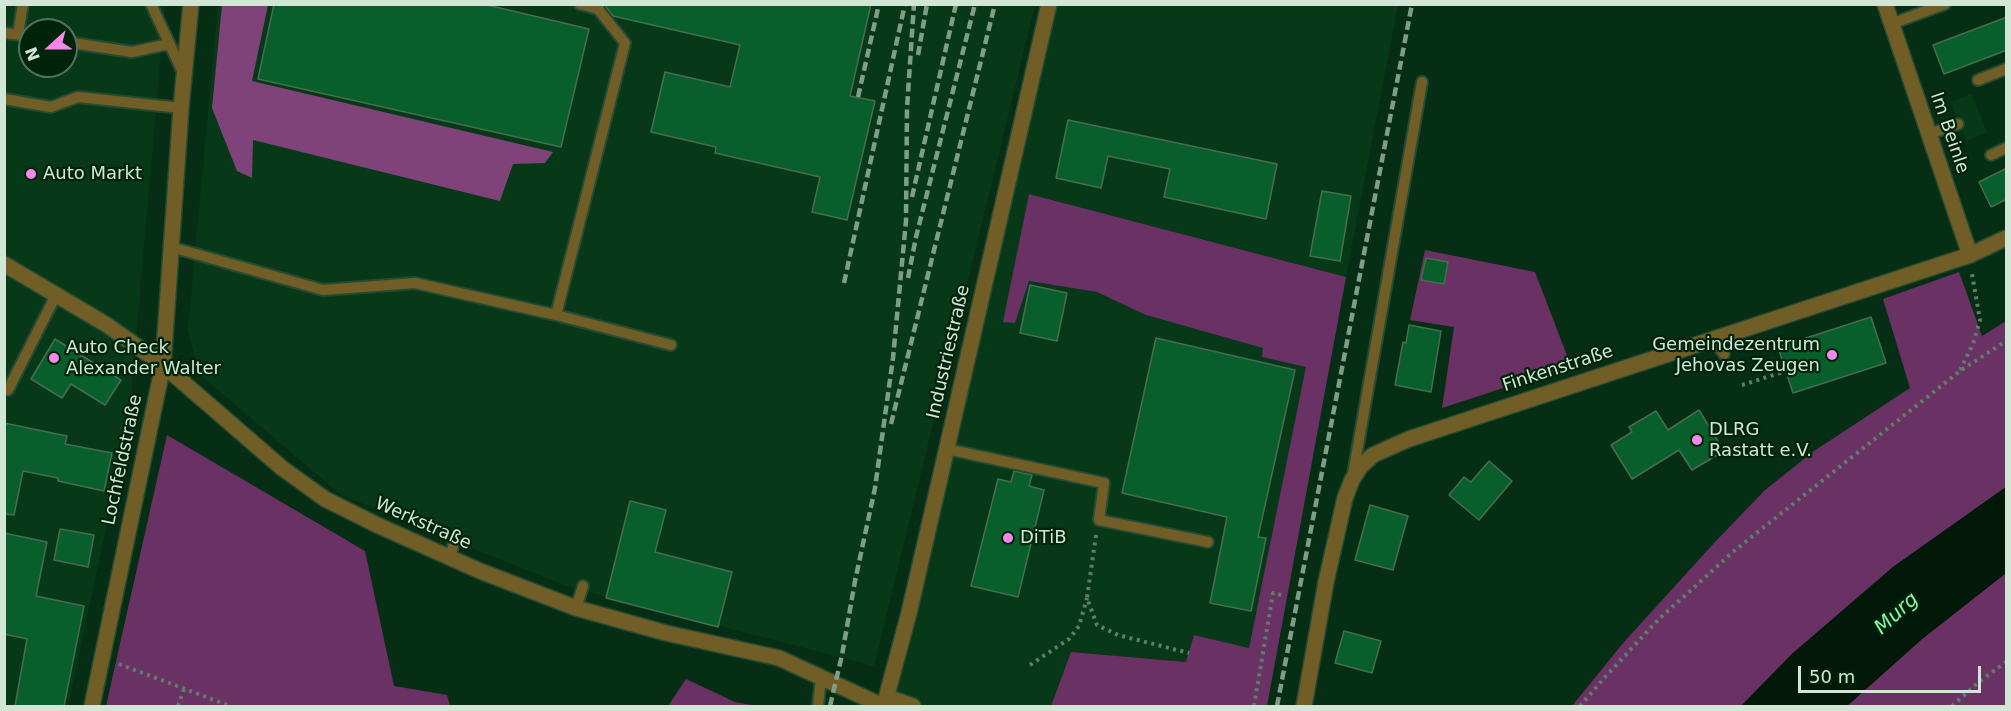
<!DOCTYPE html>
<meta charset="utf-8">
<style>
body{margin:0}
#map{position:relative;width:2011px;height:711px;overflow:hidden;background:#062e14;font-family:"DejaVu Sans",sans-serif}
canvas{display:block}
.frame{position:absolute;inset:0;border:6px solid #d1e6d5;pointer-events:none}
.north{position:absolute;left:18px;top:18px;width:60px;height:60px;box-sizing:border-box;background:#00240a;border:2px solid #54725b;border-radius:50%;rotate:249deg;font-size:16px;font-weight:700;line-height:24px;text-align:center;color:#d1e6d5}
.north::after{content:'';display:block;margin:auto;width:21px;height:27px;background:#f688ec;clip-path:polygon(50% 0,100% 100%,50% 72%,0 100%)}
.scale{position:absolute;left:1798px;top:666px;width:183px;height:27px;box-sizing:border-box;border:3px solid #d1e6d5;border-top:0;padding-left:8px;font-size:18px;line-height:21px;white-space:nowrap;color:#d1e6d5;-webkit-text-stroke:4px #00240a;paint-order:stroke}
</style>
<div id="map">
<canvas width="2011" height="711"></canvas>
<div class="frame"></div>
<div class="north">N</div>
<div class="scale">50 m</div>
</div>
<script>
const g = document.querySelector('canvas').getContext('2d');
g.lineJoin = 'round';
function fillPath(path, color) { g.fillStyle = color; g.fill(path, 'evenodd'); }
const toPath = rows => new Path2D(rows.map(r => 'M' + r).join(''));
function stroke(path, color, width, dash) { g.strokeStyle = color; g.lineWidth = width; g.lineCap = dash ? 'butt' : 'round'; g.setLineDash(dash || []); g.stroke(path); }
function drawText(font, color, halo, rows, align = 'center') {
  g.font = font + ' "DejaVu Sans",sans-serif'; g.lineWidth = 4.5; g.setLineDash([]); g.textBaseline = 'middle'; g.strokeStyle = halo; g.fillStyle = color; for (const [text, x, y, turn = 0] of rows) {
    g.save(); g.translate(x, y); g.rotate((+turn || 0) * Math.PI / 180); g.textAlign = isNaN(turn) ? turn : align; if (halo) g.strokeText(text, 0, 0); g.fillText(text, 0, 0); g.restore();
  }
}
const built = toPath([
 [4,5,165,5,129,420,68,706,5,706],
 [30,30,66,30,66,66,30,66],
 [218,5,1035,5,874,666,569,587,341,495,199,374,188,330],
 [1057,5,1398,5,1346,277,1030,194,1015,323,1028,281,1097,292,1146,315,1264,348,1263,357,1307,366,1249,648,1194,635,1186,662,1071,652,1051,706,926,706,892,694,914,614],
 [1972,94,1987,133,1966,141,1951,102]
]);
const green = toPath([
 [1029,194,1346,277,1267,706,1051,706,1071,652,1186,662,1194,635,1249,648,1306,367,1262,357,1263,348,1146,315,1097,292,1029,281,1015,323,1003,322],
 [1425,250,1535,272,1571,366,1442,408,1454,327,1410,320],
 [1959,272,1982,336,2006,321,2006,487,1893,567,1792,654,1741,706,1572,706,1624,642,1715,542,1765,490,1814,451,1910,388,1883,299],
 [167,435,365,551,394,686,447,695,450,706,106,706],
 [2006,573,2006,706,1847,706,1922,639],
 [686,679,735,702,757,706,668,706]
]);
const forest = toPath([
 [222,5,268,5,252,81,553,152,545,163,513,164,500,201,253,140,252,178,237,171,212,108]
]);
const water = toPath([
 [2006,487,2006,573,1922,639,1847,706,1741,706,1792,654,1893,567]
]);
const building = toPath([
 [274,4,483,4,589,29,561,147,258,79,274,4],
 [606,4,871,4,850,96,875,101,847,220,812,212,820,177,715,153,716,147,651,132,665,72,730,87,740,45,613,16,606,7,606,4],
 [2007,17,2007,50,1944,74,1933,45,2007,17],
 [1068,120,1277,164,1266,219,1164,197,1170,169,1108,156,1101,188,1056,178,1068,120],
 [2007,168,2007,199,1991,207,1979,182,2007,168],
 [1322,191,1351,196,1340,261,1310,256,1322,191],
 [1426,258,1448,262,1444,284,1421,280,1426,258],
 [1030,285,1067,293,1057,341,1020,333,1030,285],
 [1871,317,1886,363,1793,393,1778,347,1871,317],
 [1409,325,1441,331,1431,392,1395,385,1403,342,1406,343,1409,325],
 [1156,338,1295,370,1258,537,1266,538,1251,611,1210,603,1227,517,1122,493,1156,338],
 [55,339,121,380,105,405,71,384,62,398,31,379,55,339],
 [1699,410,1724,451,1692,470,1679,450,1632,479,1611,445,1632,432,1629,427,1656,411,1668,430,1699,410],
 [4,423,67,436,65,444,112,453,104,491,58,481,58,478,23,471,14,515,4,514,4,423],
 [1489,461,1512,481,1479,520,1449,495,1464,477,1471,482,1489,461],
 [1014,471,1032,475,1029,486,1044,490,1018,597,971,586,998,479,1011,482,1014,471],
 [630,501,666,510,655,552,732,572,718,627,606,598,630,501],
 [1370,505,1408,516,1393,570,1355,560,1370,505],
 [60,529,94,535,88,567,54,560,60,529],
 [4,533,47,542,36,596,84,606,64,706,15,706,27,639,4,634,4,533],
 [1344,631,1381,641,1372,673,1335,663,1344,631]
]);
const path = toPath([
 [1960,370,1973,344,1980,320,1972,274],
 [1742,385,1786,371],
 [1096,535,1087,598,1097,625,1118,635,1189,653],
 [119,664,230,706],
 [1030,665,1069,639,1079,626,1087,598],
 [178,706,184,689],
 [1254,706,1273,593,1285,596],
 [1580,706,1605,677,1658,620,1734,551,1960,371,2006,341],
 [1952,706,1979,682,2006,662]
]);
const lane = toPath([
 [151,4,183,73],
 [580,4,598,9,599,4],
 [598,9,625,43,556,315,671,345],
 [1891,24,1945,4],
 [4,33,30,36],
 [18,34,23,4],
 [66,42,132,52,169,44],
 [1978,80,2006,69],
 [4,99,51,107,78,97,181,108],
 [1929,134,1958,124],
 [1991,155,2006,148],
 [171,247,323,290,415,283,556,315],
 [1714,339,1724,354],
 [8,390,56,295],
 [947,449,1104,483,1099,520,1208,542],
 [1353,474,1422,82],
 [450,558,456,535],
 [576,608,583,586],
 [818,706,821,677]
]);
const street = toPath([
 [1885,4,1970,255],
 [4,264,107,325,163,365,282,468,325,499,377,525,480,571,576,608,666,633,779,658,883,706],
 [887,697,913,706],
 [92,706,163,365,181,108,191,4],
 [884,706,909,613,1049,4],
 [1304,706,1326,582,1345,498,1352,480,1361,466,1373,455,1409,439,1970,255,2006,238]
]);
const rail = toPath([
 [918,55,927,4],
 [858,97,879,4],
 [912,197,956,4],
 [908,278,916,237,975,4],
 [844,283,905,4],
 [891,424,995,4],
 [830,706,842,655,855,581,875,488,893,358,906,221,907,108,914,4],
 [1277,706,1412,4]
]);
const markers = [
 [31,174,6,"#f688ec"],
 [1832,355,6,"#f688ec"],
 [54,358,6,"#f688ec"],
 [1697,440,6,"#f688ec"],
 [1008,538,6,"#f688ec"]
];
const streetNames = [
 ["Im Beinle",1949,133,71],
 ["Industriestraße",949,352,-77],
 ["Finkenstraße",1558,369,-18],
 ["Lochfeldstraße",123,460,-78],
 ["Werkstraße",423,524,24]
];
const poiNames = [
 ["Auto Markt",43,174],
 ["Gemeindezentrum",1820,345,"right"],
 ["Jehovas Zeugen",1820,366,"right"],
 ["Auto Check",66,348],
 ["Alexander Walter",66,369],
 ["DLRG",1709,430],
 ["Rastatt e.V.",1709,451],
 ["DiTiB",1020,538]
];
const waterNames = [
 ["Murg",1897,614,-42]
];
fillPath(built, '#073919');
fillPath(green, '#6a3165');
fillPath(forest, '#7f437a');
fillPath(water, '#021808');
fillPath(building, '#095f2c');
stroke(building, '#466d4f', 1.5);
stroke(lane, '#264b33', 14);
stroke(street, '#264b33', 18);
stroke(path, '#5e7e68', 4, [3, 4.5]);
stroke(lane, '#715e27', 10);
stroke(street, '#715e27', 15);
stroke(rail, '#809d88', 4.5, [9, 4.5]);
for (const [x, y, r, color] of markers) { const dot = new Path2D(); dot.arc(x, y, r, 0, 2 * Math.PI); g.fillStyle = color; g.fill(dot); stroke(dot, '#00240a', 2); }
drawText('18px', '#d1e6d5', '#00240a', streetNames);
drawText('18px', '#d1e6d5', '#00240a', poiNames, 'left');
drawText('italic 20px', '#8cf1a5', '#00240a', waterNames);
</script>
